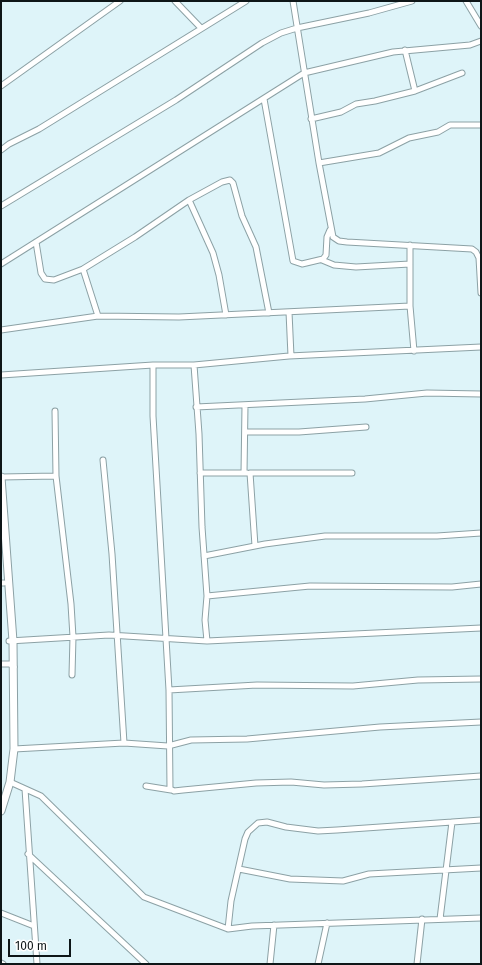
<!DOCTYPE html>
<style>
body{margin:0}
#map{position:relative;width:482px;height:965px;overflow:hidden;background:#def4f9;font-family:"Fira Sans",sans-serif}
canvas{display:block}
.frame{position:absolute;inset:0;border:2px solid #0e1618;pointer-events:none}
.scale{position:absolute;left:8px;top:939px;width:63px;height:18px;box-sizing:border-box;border:2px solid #0e1618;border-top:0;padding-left:5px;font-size:12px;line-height:14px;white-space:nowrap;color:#0e1618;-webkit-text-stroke:3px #fff;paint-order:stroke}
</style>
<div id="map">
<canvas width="482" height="965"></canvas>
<div class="frame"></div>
<div class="scale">100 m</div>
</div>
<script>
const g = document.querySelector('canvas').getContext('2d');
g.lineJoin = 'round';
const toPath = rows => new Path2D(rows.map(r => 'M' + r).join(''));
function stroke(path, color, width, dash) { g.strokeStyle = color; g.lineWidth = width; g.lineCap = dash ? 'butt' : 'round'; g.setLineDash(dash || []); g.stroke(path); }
const minor = toPath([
 [175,1,201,28],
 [293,1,319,163,333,237,339,241,347,242,472,249,476,252,479,258,481,293],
 [466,1,481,26],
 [405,50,415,91],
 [1,86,120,1],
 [264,99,293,261,302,264,323,259,326,255,327,237,330,230],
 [311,119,341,112,356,104,375,101,415,91,462,73],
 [1,150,9,144,39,129,246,1],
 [319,163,379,153,409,138,438,132,450,125,481,125],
 [189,200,213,253,219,275,226,315],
 [1,206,176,100,262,43,281,33,297,28,369,13,412,1],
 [36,242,41,273,45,279,54,280,83,269,135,237,189,200,222,182,230,180,233,183,242,216,256,247,269,313],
 [410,245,410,306,414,351],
 [322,260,334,265,356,267,410,264],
 [1,264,304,73,393,52,470,45,481,41],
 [83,269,98,316],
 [289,312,291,356],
 [1,330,98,316,179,317,410,306],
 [153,365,153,416,169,690,170,789,174,791,183,790,256,783,291,782,324,785,362,784,481,776],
 [194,365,199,434,202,527,207,596,205,620,207,641],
 [1,375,153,365,194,365,289,356,481,347],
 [196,407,365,399,427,393,481,394],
 [55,411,56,476,71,604,73,637,72,675],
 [245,432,299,432,366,427],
 [103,460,112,554,124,743],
 [200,473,247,473],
 [244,473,245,406],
 [1,477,56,476],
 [255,546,250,473,352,473],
 [204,556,265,544,325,536,437,536,481,533],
 [1,583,4,583],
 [207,596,310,586,452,587,481,584],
 [9,641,109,635,207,641,481,628],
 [1,664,10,664,14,667],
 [169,690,257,685,353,686,418,680,481,679],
 [14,749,124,743,168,746,191,740,247,739,380,727,481,722],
 [10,782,41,796,144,897,228,929,252,926,481,918],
 [146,786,171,790],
 [25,789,37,964],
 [28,854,146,964],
 [239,869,290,879,343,881,369,874,481,868],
 [1,913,34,926],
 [440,919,452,822],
 [228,929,231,901,245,839,248,832,258,823,267,822,286,827,318,831,337,830,481,820],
 [1,963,3,964],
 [270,964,274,925],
 [318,964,327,923],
 [417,964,422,919]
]);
const secondary = toPath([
 [1,477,13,641,14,749,10,782,1,811]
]);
stroke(minor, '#8ca1a5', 7);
stroke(secondary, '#8ca1a5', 9);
stroke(minor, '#fff', 5);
stroke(secondary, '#fff', 7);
</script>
